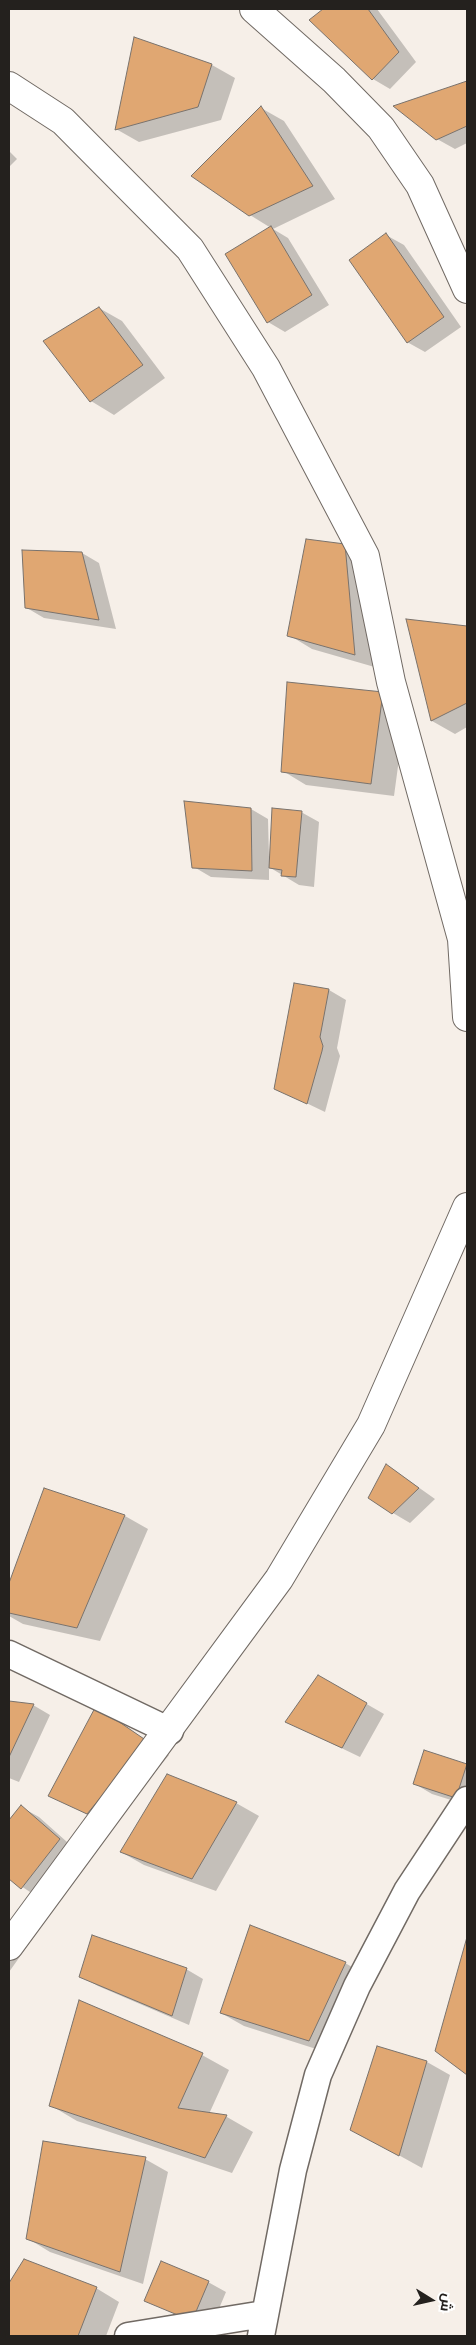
<!DOCTYPE html>
<meta charset="utf-8">
<style>
body{margin:0}
#map{position:relative;width:476px;height:2345px;overflow:hidden;background:#f6efe8;font-family:"Times New Roman",Cairo,serif}
canvas{display:block}
.frame{position:absolute;inset:0;border:10px solid #24211e;pointer-events:none}
.north{position:absolute;left:406px;top:2275px;width:50px;height:50px;-webkit-text-stroke:4px #fff;paint-order:stroke;rotate:100deg;font-size:14px;font-weight:700;line-height:20px;text-align:center;color:#24211e}
.north::after{content:'';display:block;margin:auto;width:18px;height:22px;background:#24211e;clip-path:polygon(50% 0,100% 100%,50% 72%,0 100%)}
</style>
<div id="map">
<canvas width="476" height="2345"></canvas>
<div class="frame"></div>
<div class="north">ش</div>
</div>
<script>
const g = document.querySelector('canvas').getContext('2d');
g.lineJoin = 'round';
function fillPath(path, color) { g.fillStyle = color; g.fill(path, 'evenodd'); }
const toPath = rows => new Path2D(rows.map(r => 'M' + r).join(''));
function stroke(path, color, width, dash) { g.strokeStyle = color; g.lineWidth = width; g.lineCap = dash ? 'butt' : 'round'; g.setLineDash(dash || []); g.stroke(path); }
const shadow = toPath([
 [325,9,377,9,416,62,390,89,373,79,311,20],
 [212,65,235,78,221,120,139,142,116,129],
 [467,82,467,143,455,149,437,139,396,107],
 [261,108,284,121,335,199,273,229,288,238,329,305,285,332,268,322,271,228,250,215],
 [9,151,17,159,9,167],
 [386,235,404,245,461,327,425,352,407,342],
 [99,308,122,321,165,378,114,415,91,401,45,341],
 [345,545,368,559,378,668,312,649,289,635],
 [82,553,99,563,116,629,44,618,27,608],
 [407,620,467,627,467,727,455,734,432,721],
 [383,694,406,707,394,796,306,785,283,771],
 [251,809,268,819,269,857,301,812,319,822,314,887,299,885,269,867,269,880,211,877,194,867],
 [295,984,329,990,346,1000,337,1048,340,1056,325,1112,275,1088],
 [387,1465,435,1499,410,1523,393,1513],
 [45,1490,125,1516,148,1529,100,1641,23,1624,9,1616,9,1586],
 [318,1676,384,1714,360,1757,287,1722],
 [9,1702,33,1705,50,1715,19,1782,9,1778],
 [96,1708,169,1755,111,1827,50,1795],
 [425,1752,467,1766,467,1805,432,1794,415,1784],
 [236,1803,259,1816,216,1891,144,1865,121,1852],
 [21,1807,39,1817,76,1850,39,1898,9,1878,9,1822],
 [9,1919,36,1934,9,1972],
 [467,1941,467,2074,436,2050],
 [345,1963,368,1976,332,2054,244,2026,221,2013],
 [186,1969,203,1979,189,2025,98,1986,80,1976],
 [80,2002,202,2055,229,2070,209,2114,227,2117,253,2132,232,2173,77,2121,50,2105],
 [427,2062,450,2075,422,2168,375,2142],
 [145,2159,168,2172,143,2284,50,2252,27,2238],
 [24,2261,96,2288,119,2302,106,2336,9,2336,9,2285],
 [208,2282,226,2292,210,2330,145,2300]
]);
const building = toPath([
 [323,9,368,9,399,52,372,80,309,20,323,9],
 [134,37,212,64,198,107,115,130,134,37],
 [467,81,467,126,436,140,393,106,467,81],
 [261,106,313,186,249,216,191,176,261,106],
 [271,226,312,295,267,323,225,254,271,226],
 [386,233,444,317,407,343,349,260,386,233],
 [99,307,143,365,90,402,43,341,99,307],
 [306,539,345,544,355,655,287,636,306,539],
 [22,550,82,552,99,620,25,608,22,550],
 [406,619,467,626,467,703,431,721,406,619],
 [287,682,383,692,371,784,281,772,287,682],
 [184,801,251,808,252,871,192,868,184,801],
 [272,808,302,811,296,877,281,876,282,870,269,868,272,808],
 [294,983,329,989,320,1037,323,1046,322,1051,307,1104,274,1089,294,983],
 [386,1464,419,1488,392,1514,368,1498,386,1464],
 [44,1488,125,1515,77,1628,9,1613,9,1583,44,1488],
 [318,1675,367,1703,342,1748,285,1722,318,1675],
 [9,1701,34,1704,9,1757,9,1701],
 [96,1706,147,1741,87,1814,48,1796,96,1706],
 [424,1750,467,1764,456,1798,413,1784,424,1750],
 [167,1774,237,1802,192,1879,120,1852,167,1774],
 [21,1805,60,1839,21,1889,9,1879,9,1820,21,1805],
 [250,1925,346,1962,309,2041,220,2013,250,1925],
 [92,1935,187,1968,172,2016,79,1977,92,1935],
 [467,1937,467,2075,435,2051,467,1937],
 [79,2000,203,2053,178,2108,227,2115,205,2158,49,2106,79,2000],
 [377,2046,427,2061,399,2156,350,2130,377,2046],
 [43,2141,146,2157,120,2272,26,2239,43,2141],
 [24,2259,97,2287,78,2336,9,2336,9,2283,24,2259],
 [161,2261,209,2281,192,2321,144,2301,161,2261]
]);
const street = toPath([
 [9,1654,170,1731],
 [128,2336,264,2314],
 [261,2336,293,2170,318,2075,357,1986,407,1891,467,1800]
]);
const secondary = toPath([
 [254,9,334,80,381,128,420,185,467,289],
 [9,86,63,121,190,249,266,368,365,556,391,682,462,939,467,1017],
 [9,1946,279,1579,371,1425,467,1207]
]);
fillPath(shadow, '#0003');
fillPath(building, '#e0a772');
stroke(building, '#79726c', 1);
stroke(street, '#716a64', 29);
stroke(secondary, '#716a64', 30);
stroke(street, '#fff', 26);
stroke(secondary, '#fff', 28);
</script>
